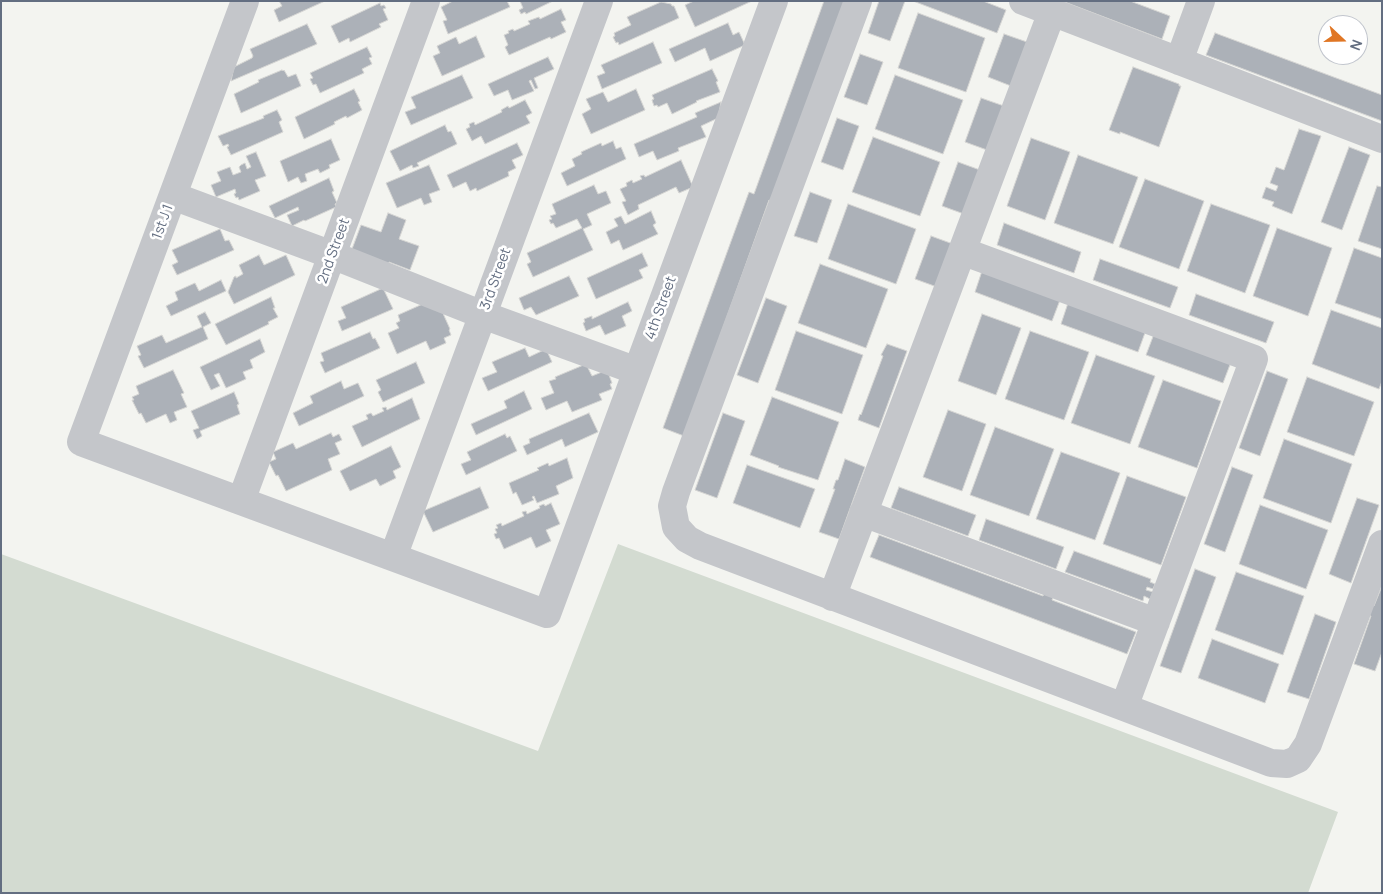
<!DOCTYPE html>
<style>
body{margin:0}
#map{position:relative;width:1383px;height:894px;overflow:hidden;background:#f3f4f0;font-family:Manrope,sans-serif}
canvas{display:block}
.frame{position:absolute;inset:0;border:2px solid #636e81;pointer-events:none}
.north{position:absolute;left:1318px;top:15px;width:50px;height:50px;box-sizing:border-box;background:#fff;border:1px solid #c1c5cd;border-radius:50%;rotate:111deg;font-size:14px;font-weight:700;line-height:20px;text-align:center;color:#636e81}
.north::after{content:'';display:block;margin:auto;width:18px;height:22px;background:#e07624;clip-path:polygon(50% 0,100% 100%,50% 72%,0 100%)}
</style>
<div id="map">
<canvas width="1383" height="894"></canvas>
<div class="frame"></div>
<div class="north">N</div>
</div>
<script>
const g = document.querySelector('canvas').getContext('2d');
g.lineJoin = 'round';
function fillPath(path, color) { g.fillStyle = color; g.fill(path, 'evenodd'); }
const toPath = rows => new Path2D(rows.map(r => 'M' + r).join(''));
function stroke(path, color, width, dash) { g.strokeStyle = color; g.lineWidth = width; g.lineCap = dash ? 'butt' : 'round'; g.setLineDash(dash || []); g.stroke(path); }
function drawText(font, color, halo, rows, align = 'center') {
  g.font = font + ' Manrope,sans-serif'; g.lineWidth = 5; g.setLineDash([]); g.textBaseline = 'middle'; g.strokeStyle = halo; g.fillStyle = color; for (const [text, x, y, turn = 0] of rows) {
    g.save(); g.translate(x, y); g.rotate((+turn || 0) * Math.PI / 180); g.textAlign = isNaN(turn) ? turn : align; if (halo) g.strokeText(text, 0, 0); g.fillText(text, 0, 0); g.restore();
  }
}
const green = toPath([
 [618,544,1338,812,1308,893,1,893,1,554,538,751]
]);
const building = toPath([
 [279,1,325,1,279,22,274,10,282,6,279,1],
 [453,1,507,1,510,7,448,34,443,21,447,20,441,7,453,1],
 [520,1,553,1,526,14,525,12,521,14,519,10,523,8,520,1],
 [694,1,752,1,695,27,685,5,694,1],
 [824,1,849,1,775,203,769,200,684,436,663,428,749,192,754,194,824,1],
 [879,1,905,1,890,41,868,33,879,1],
 [913,1,983,1,1006,10,997,33,913,1],
 [1062,1,1130,1,1170,16,1162,39,1062,1],
 [661,2,671,4,672,6,674,6,679,18,619,45,618,42,616,43,613,37,615,36,614,33,631,25,627,17,661,2],
 [380,3,381,6,384,5,386,8,383,9,388,20,379,24,381,27,350,42,349,38,339,43,331,26,380,3],
 [561,9,566,20,561,22,566,32,551,39,550,37,509,55,505,47,508,45,504,35,509,33,508,31,513,29,514,31,530,24,528,21,539,17,540,19,561,9],
 [918,13,985,38,966,92,898,68,918,13],
 [728,23,733,35,739,32,745,45,710,61,705,48,675,62,669,49,728,23],
 [307,24,317,44,231,81,234,67,252,58,253,56,250,49,307,24],
 [1215,33,1382,95,1382,121,1206,55,1215,33],
 [1004,34,1027,42,1011,86,988,77,1004,34],
 [476,36,485,57,442,76,433,56,440,53,437,46,456,37,459,44,476,36],
 [653,42,662,63,602,89,597,76,605,73,601,65,653,42],
 [367,47,372,57,369,58,372,64,362,69,364,73,320,93,316,84,313,85,310,79,313,78,310,73,367,47],
 [860,54,883,62,867,105,844,97,860,54],
 [548,57,554,69,534,78,538,88,535,89,531,80,529,81,534,91,512,100,508,90,494,96,488,84,548,57],
 [1133,67,1179,84,1179,86,1181,86,1159,147,1120,132,1120,134,1109,130,1133,67],
 [712,69,718,81,716,82,720,92,696,101,697,102,672,114,667,103,658,107,657,105,654,106,652,100,654,99,652,95,712,69],
 [282,70,283,71,284,70,288,77,296,74,301,86,241,113,234,94,259,82,258,80,282,70],
 [462,75,473,98,411,125,405,112,416,108,411,97,462,75],
 [895,75,963,100,943,154,875,129,895,75],
 [354,89,360,101,358,102,362,110,347,118,346,116,334,122,335,124,304,139,295,117,354,89],
 [636,89,645,110,591,134,582,114,591,109,586,99,603,92,608,102,636,89],
 [981,98,1004,106,987,150,965,142,981,98],
 [525,100,532,113,526,116,530,123,485,144,481,136,472,141,466,129,470,127,469,124,474,122,475,125,502,112,501,110,508,106,509,108,525,100],
 [721,102,718,118,701,126,706,137,678,148,679,151,657,160,653,151,639,157,634,144,697,117,695,113,721,102],
 [277,110,282,120,279,122,283,132,231,155,227,147,229,146,228,144,223,146,218,136,264,118,263,116,277,110],
 [837,118,859,126,843,170,821,162,837,118],
 [445,125,448,132,451,131,457,144,417,163,419,166,413,168,412,165,400,171,390,151,445,125],
 [1299,129,1321,136,1292,214,1272,206,1274,202,1262,198,1266,187,1276,191,1278,186,1270,183,1276,167,1284,170,1299,129],
 [873,137,940,162,920,216,852,192,873,137],
 [1031,138,1070,152,1045,220,1007,206,1031,138],
 [331,139,340,160,329,165,330,168,320,173,318,169,305,174,307,181,301,183,298,177,288,182,280,161,331,139],
 [613,141,616,149,621,147,626,159,567,186,561,173,575,166,572,159,582,154,581,152,601,143,602,146,613,141],
 [517,143,523,155,512,160,516,168,508,172,509,176,477,191,476,188,470,191,466,182,453,188,447,175,517,143],
 [1349,147,1370,155,1342,230,1321,222,1349,147],
 [256,152,266,176,255,180,260,191,239,200,238,197,236,198,234,194,236,193,235,189,216,197,211,185,221,181,217,172,230,167,233,175,241,172,239,167,241,165,245,163,247,169,251,167,246,156,256,152],
 [1078,155,1138,177,1113,244,1054,223,1078,155],
 [681,160,693,187,679,193,676,187,638,205,639,209,628,215,622,202,626,201,620,189,627,186,626,183,632,180,633,183,642,179,640,176,644,175,645,177,681,160],
 [958,162,980,170,964,214,942,206,958,162],
 [429,165,440,190,429,194,432,202,424,205,421,198,397,208,386,183,429,165],
 [329,178,334,191,332,192,337,203,335,204,336,207,305,221,304,220,292,226,287,215,299,210,298,207,275,218,269,206,329,178],
 [1145,179,1204,201,1179,269,1119,247,1145,179],
 [594,185,598,194,606,191,611,203,587,214,592,225,583,229,593,250,533,277,527,264,531,262,527,253,582,228,577,219,556,228,553,223,551,224,549,220,552,219,550,216,556,214,552,204,594,185],
 [1377,186,1382,187,1382,249,1358,241,1377,186],
 [810,192,832,200,817,243,794,236,810,192],
 [848,204,916,229,896,284,828,259,848,204],
 [1211,204,1270,225,1245,293,1187,271,1211,204],
 [651,211,656,223,653,225,658,234,623,250,619,240,611,244,606,232,618,226,614,219,621,216,625,224,651,211],
 [388,213,406,220,399,239,419,246,410,270,389,262,388,265,352,249,361,225,381,232,388,213],
 [1004,223,1081,252,1074,273,997,245,1004,223],
 [1277,228,1332,248,1308,316,1253,296,1277,228],
 [220,229,225,241,229,240,234,250,177,275,172,265,178,262,172,250,220,229],
 [931,236,953,244,937,287,915,279,931,236],
 [1354,248,1382,258,1382,319,1335,303,1354,248],
 [642,253,648,266,639,270,643,278,596,299,587,278,642,253],
 [259,255,264,265,286,255,295,275,234,304,228,292,234,277,236,276,236,278,243,274,239,265,259,255],
 [1100,259,1178,287,1170,308,1093,280,1100,259],
 [820,264,888,289,866,348,798,323,820,264],
 [982,271,1060,300,1052,321,975,292,982,271],
 [569,276,579,296,536,315,531,307,524,310,519,298,569,276],
 [221,280,226,291,171,316,166,306,178,300,175,292,195,283,199,291,221,280],
 [383,288,393,309,342,331,338,321,346,318,341,307,383,288],
 [1196,294,1274,322,1266,343,1189,315,1196,294],
 [271,297,275,308,273,308,278,317,268,322,269,324,226,345,215,324,271,297],
 [766,298,787,306,758,383,737,375,766,298],
 [628,302,632,311,622,316,626,326,605,335,600,325,586,331,583,323,585,322,584,319,592,316,592,319,628,302],
 [425,303,441,309,450,329,449,330,451,335,444,338,446,343,430,350,426,341,397,354,388,333,399,328,396,323,400,321,398,315,425,303],
 [1068,303,1146,330,1138,352,1061,324,1068,303],
 [1331,310,1382,328,1382,381,1379,389,1312,364,1331,310],
 [205,312,211,323,203,327,208,339,144,368,138,356,141,355,137,346,162,335,166,343,202,327,197,316,205,312],
 [982,314,1021,328,996,395,958,381,982,314],
 [796,331,863,355,842,414,775,390,796,331],
 [1030,331,1089,352,1064,420,1005,399,1030,331],
 [370,332,373,339,375,338,380,348,325,373,320,362,324,361,321,353,370,332],
 [1154,334,1231,362,1223,383,1146,355,1154,334],
 [260,339,265,352,250,360,253,368,243,372,246,379,226,388,219,373,214,375,220,386,211,390,200,367,260,339],
 [887,344,907,351,879,428,858,420,860,414,861,415,883,356,881,355,887,344],
 [525,348,529,357,546,349,552,362,488,391,482,378,497,372,492,362,525,348],
 [1096,355,1155,376,1130,444,1071,423,1096,355],
 [416,362,425,383,383,402,378,392,381,390,376,380,416,362],
 [586,364,592,376,607,370,612,383,610,384,612,389,599,394,602,400,572,412,567,401,546,410,541,398,554,393,549,381,556,379,555,377,586,364],
 [173,370,184,393,181,394,187,407,174,412,177,420,170,423,166,414,146,423,141,413,139,414,132,400,134,400,132,397,139,394,136,386,173,370],
 [1267,371,1288,379,1260,456,1239,448,1267,371],
 [1307,377,1374,402,1354,456,1287,432,1307,377],
 [1163,380,1221,401,1197,468,1138,447,1163,380],
 [341,381,344,389,358,383,364,396,299,426,293,413,313,403,310,396,341,381],
 [524,391,532,409,476,435,471,424,507,408,504,401,524,391],
 [234,392,239,404,237,405,240,414,200,431,202,436,197,439,193,430,199,428,191,411,234,392],
 [772,397,839,422,818,480,778,467,779,466,750,455,772,397],
 [412,398,420,419,362,447,352,426,368,419,366,415,371,413,373,416,384,411,382,408,386,407,387,410,412,398],
 [948,410,986,424,962,491,923,477,948,410],
 [589,413,598,432,565,447,562,439,527,455,523,446,530,443,529,439,589,413],
 [723,413,745,421,717,498,695,490,723,413],
 [995,427,1054,449,1029,516,970,495,995,427],
 [331,433,333,437,339,434,342,440,335,443,340,454,328,459,332,470,286,491,278,475,276,476,269,462,276,459,273,452,293,443,296,449,331,433],
 [505,434,507,438,510,436,517,451,466,475,461,464,471,460,467,452,505,434],
 [1284,439,1352,464,1331,523,1263,498,1284,439],
 [391,446,401,467,393,471,396,478,380,486,376,479,350,491,340,471,391,446],
 [1061,452,1120,473,1095,540,1036,519,1061,452],
 [567,458,573,478,556,486,559,494,537,503,534,496,532,497,534,500,522,505,516,492,513,494,509,483,539,470,537,468,548,463,549,466,567,458],
 [845,459,865,467,839,539,819,532,835,489,833,489,836,480,838,480,845,459],
 [747,465,815,489,800,528,733,503,747,465],
 [1232,467,1253,475,1225,552,1204,544,1232,467],
 [1127,476,1186,497,1161,565,1103,544,1127,476],
 [480,487,489,508,433,532,423,511,480,487],
 [899,487,976,515,968,536,891,508,899,487],
 [1357,498,1379,505,1351,583,1329,574,1357,498],
 [551,503,560,524,546,530,551,541,536,548,531,537,504,549,499,538,496,539,494,534,497,533,495,529,498,528,496,525,501,523,502,526,524,516,522,512,526,511,527,514,540,508,539,506,544,504,545,506,551,503],
 [1260,505,1328,530,1306,589,1239,564,1260,505],
 [986,519,1064,547,1056,569,979,540,986,519],
 [879,535,1043,596,1044,594,1053,597,1052,600,1136,632,1127,654,870,557,879,535],
 [1074,551,1151,579,1150,582,1155,584,1153,589,1147,587,1146,590,1153,592,1150,599,1144,596,1143,601,1065,572,1074,551],
 [1195,569,1216,577,1181,673,1160,666,1195,569],
 [1236,572,1304,596,1283,655,1215,630,1236,572],
 [1382,586,1382,652,1375,671,1354,664,1371,616,1368,615,1372,605,1374,606,1382,586],
 [1315,614,1336,622,1309,699,1287,692,1315,614],
 [1212,639,1279,664,1265,703,1198,678,1212,639]
]);
const minor = toPath([
 [245,1,81,442,547,614,774,1],
 [858,1,676,492,672,506,676,527,687,539,700,546,1271,763,1287,764,1298,759,1308,744,1382,544],
 [1023,1,1382,139],
 [1179,61,1201,1],
 [173,196,332,255,483,315,637,371],
 [962,251,1254,359,1124,707],
 [241,501,426,1],
 [863,513,1156,622],
 [393,557,599,1],
 [832,597,1052,12]
]);
const streetNames = [
 ["1st J 1",163,222,-70],
 ["2nd Street",334,251,-70],
 ["3rd Street",496,279,-70],
 ["4th Street",661,308,-70]
];
fillPath(green, '#d3dbd1');
fillPath(building, '#acb1b8');
stroke(building, '#d5d5d3', 1);
stroke(minor, '#c4c6ca', 28);
drawText('14px', '#636e81', '#fff', streetNames);
</script>
